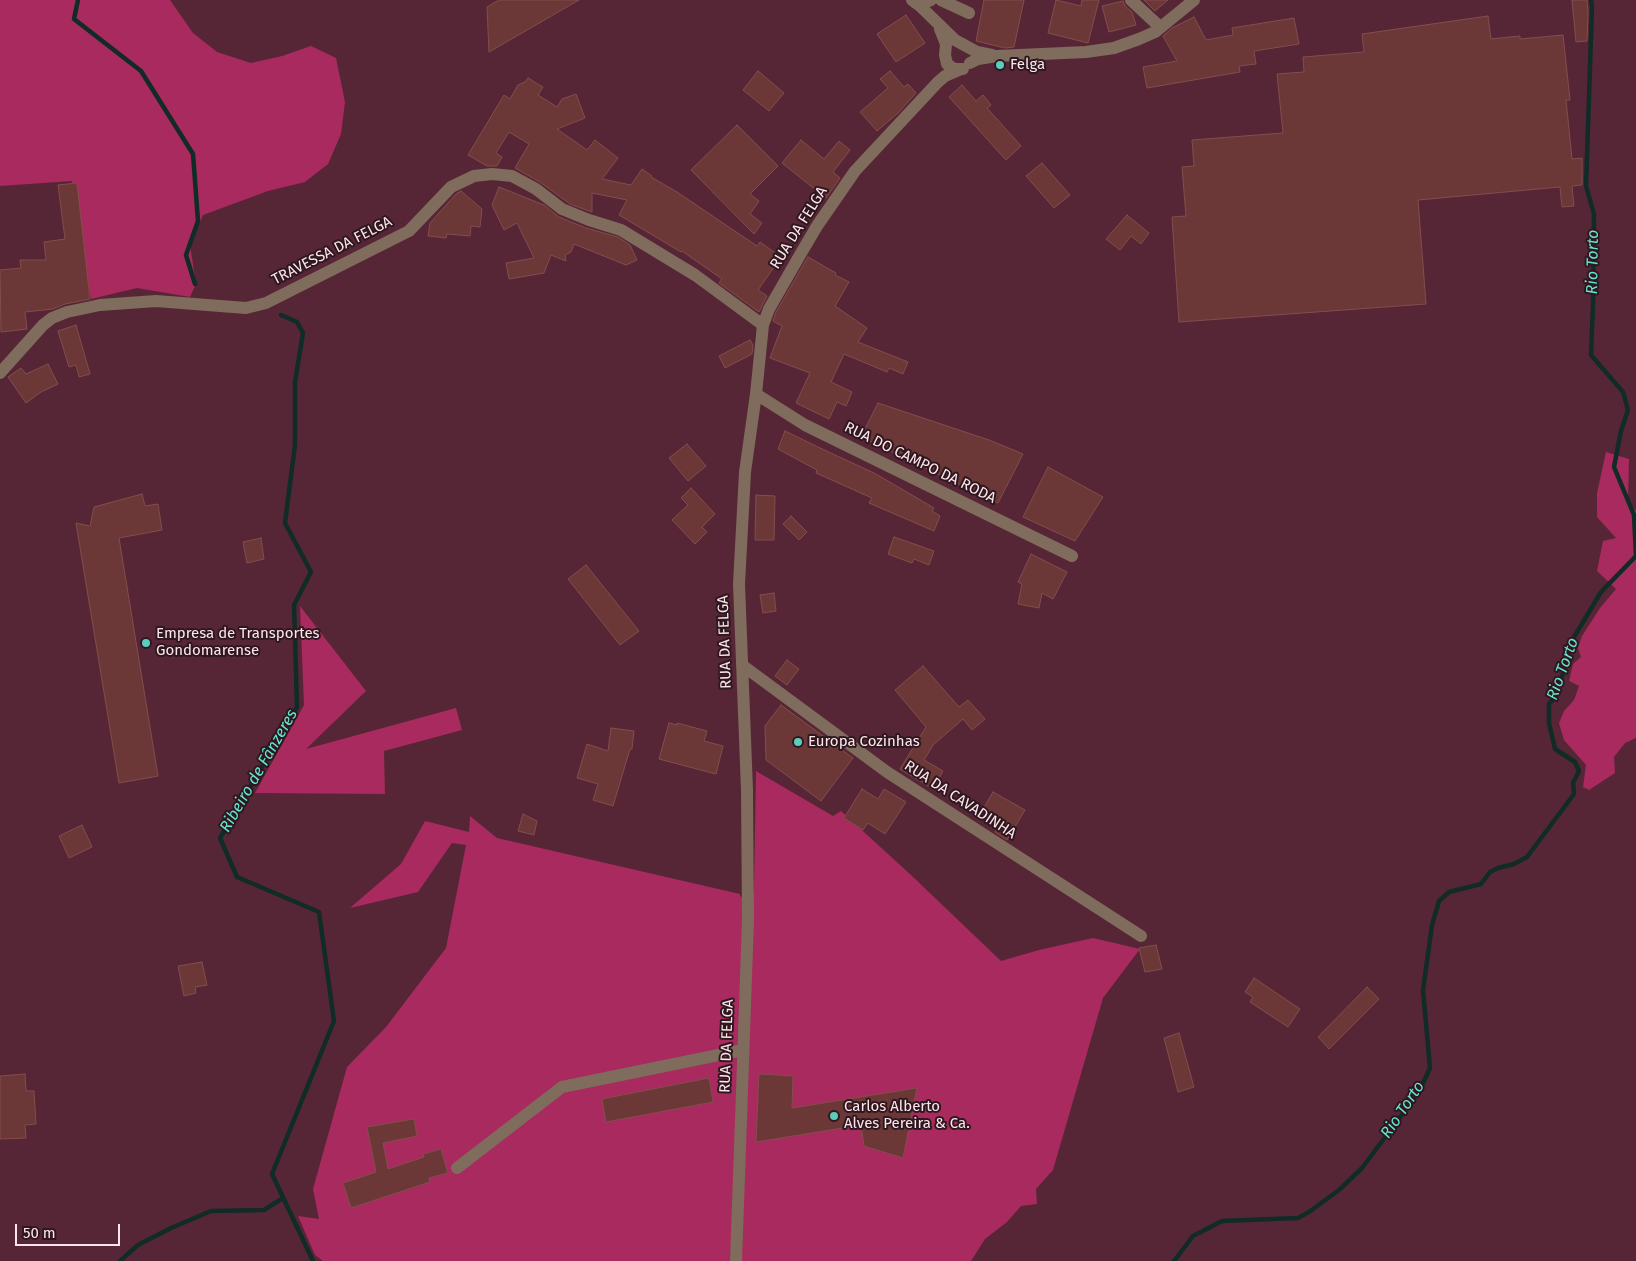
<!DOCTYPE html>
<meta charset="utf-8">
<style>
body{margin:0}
#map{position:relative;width:1636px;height:1261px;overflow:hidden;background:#572636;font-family:"Fira Sans",sans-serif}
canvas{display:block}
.scale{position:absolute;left:15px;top:1224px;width:105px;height:22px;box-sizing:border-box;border:2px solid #ffe5eb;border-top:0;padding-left:6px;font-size:15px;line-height:18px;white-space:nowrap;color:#ffe5eb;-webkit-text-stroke:4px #2e181f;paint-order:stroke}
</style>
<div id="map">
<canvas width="1636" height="1261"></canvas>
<div class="scale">50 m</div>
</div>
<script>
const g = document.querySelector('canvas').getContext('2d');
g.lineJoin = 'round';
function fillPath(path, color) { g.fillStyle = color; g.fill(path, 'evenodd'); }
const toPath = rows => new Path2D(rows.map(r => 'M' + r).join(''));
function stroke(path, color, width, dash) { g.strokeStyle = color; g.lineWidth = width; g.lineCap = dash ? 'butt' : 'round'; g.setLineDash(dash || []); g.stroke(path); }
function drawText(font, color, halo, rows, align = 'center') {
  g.font = font + ' "Fira Sans",sans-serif'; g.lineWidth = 4; g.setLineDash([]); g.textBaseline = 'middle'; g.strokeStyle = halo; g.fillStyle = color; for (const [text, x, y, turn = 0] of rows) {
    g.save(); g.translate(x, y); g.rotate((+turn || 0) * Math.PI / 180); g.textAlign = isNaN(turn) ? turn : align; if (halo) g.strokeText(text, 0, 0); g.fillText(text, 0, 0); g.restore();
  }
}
const forest = toPath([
 [0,0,170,0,193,33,217,52,251,63,282,56,311,46,336,58,345,102,341,134,328,164,305,182,268,191,203,215,190,245,196,284,190,297,137,288,91,299,72,181,0,186],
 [1606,452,1629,459,1628,502,1636,511,1636,738,1625,743,1614,757,1615,773,1589,790,1583,787,1586,765,1564,740,1559,723,1564,711,1574,700,1579,686,1569,681,1573,664,1581,657,1578,648,1582,636,1600,608,1616,589,1597,571,1603,541,1616,538,1597,517,1597,493],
 [300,606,366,691,306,749,456,708,462,730,384,751,385,794,255,793,304,705],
 [756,771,833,816,841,811,911,875,1001,961,1039,950,1093,938,1140,949,1103,998,1053,1170,1036,1189,1037,1204,1021,1206,1007,1222,985,1239,971,1261,323,1261,315,1255,298,1216,319,1219,313,1189,347,1067,386,1027,446,948,466,845,452,843,418,892,350,908,401,864,425,821,469,832,470,816,497,838,740,894,740,896,742,897,754,890]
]);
const stream = toPath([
 [78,0,74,19,141,71,193,154,198,221,186,255,195,284],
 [281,315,297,322,303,333,295,382,295,445,285,523,311,572,294,605,297,707,220,838,237,877,319,912,334,1021,272,1174,313,1261],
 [120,1261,138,1245,171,1228,211,1211,264,1210,283,1198],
 [1174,1261,1193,1236,1222,1221,1298,1218,1309,1212,1339,1190,1362,1168,1419,1092,1430,1068,1423,990,1432,925,1439,901,1449,892,1481,884,1490,872,1498,868,1514,864,1527,857,1574,794,1573,783,1579,771,1575,762,1555,749,1549,723,1549,704,1556,696,1574,637,1601,592,1636,556,1634,515,1614,467,1621,431,1628,410,1623,392,1591,355,1593,304,1594,214,1586,186,1592,7,1591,0]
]);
const building = toPath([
 [499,0,579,0,489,52,487,7,499,0],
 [984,0,1024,0,1014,47,1005,48,976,41,984,0],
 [1056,0,1081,6,1082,0,1099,0,1088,43,1048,33,1056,0],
 [1144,0,1168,0,1155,11,1144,0],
 [1572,0,1587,0,1588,14,1587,41,1576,42,1572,0],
 [1123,1,1125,6,1132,12,1136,25,1109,32,1102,6,1123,1],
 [906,15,925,43,896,62,877,34,906,15],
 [1488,16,1491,39,1520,36,1520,39,1563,35,1570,100,1566,100,1572,159,1582,158,1582,185,1572,186,1574,206,1562,207,1560,187,1418,200,1426,304,1179,322,1172,217,1186,216,1182,167,1194,166,1192,140,1283,133,1277,74,1304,72,1303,57,1364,52,1362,34,1488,16],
 [1194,17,1206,40,1233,35,1232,28,1294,18,1299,44,1254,51,1256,64,1239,66,1240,72,1147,88,1143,67,1177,61,1163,36,1172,28,1194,17],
 [758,71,784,93,769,111,743,90,758,71],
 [890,71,904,87,908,84,916,93,898,113,877,131,860,112,888,88,880,79,890,71],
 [528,78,543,87,538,95,557,107,562,99,576,94,585,118,557,129,587,150,595,140,618,158,602,179,631,185,642,169,652,176,651,177,677,192,757,246,760,242,781,257,758,290,767,296,759,312,719,283,722,279,682,251,681,252,619,215,627,200,592,193,592,212,570,204,540,182,515,168,529,144,509,132,496,153,502,157,497,166,487,166,468,155,504,95,510,99,518,85,525,82,528,78],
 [962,85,976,101,983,95,991,105,987,108,1021,146,1006,160,949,97,962,85],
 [737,125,778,166,750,194,759,201,750,214,762,223,754,234,691,170,737,125],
 [801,140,824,159,839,141,850,150,833,172,840,178,826,198,782,163,801,140],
 [1042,163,1070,195,1054,208,1026,176,1042,163],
 [77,183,90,299,65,304,53,309,25,312,27,329,1,332,0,270,21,268,20,260,46,260,44,242,65,239,58,185,77,183],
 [499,187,544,205,559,217,586,228,618,237,630,245,637,260,626,265,574,244,571,252,565,255,566,261,551,255,544,273,509,279,506,263,534,258,517,223,504,230,492,205,499,187],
 [461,191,482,209,480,227,471,226,470,236,447,234,446,238,428,236,430,223,456,194,461,191],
 [1127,215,1149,233,1141,244,1131,236,1120,250,1106,239,1127,215],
 [808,257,836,273,835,275,849,282,835,306,867,328,858,342,908,362,903,374,889,368,887,372,844,354,831,382,852,392,846,406,837,402,829,419,796,403,810,373,770,358,782,326,773,321,776,312,808,257],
 [76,325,90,374,79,377,76,365,69,367,58,331,76,325],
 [750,340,753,345,752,354,725,368,719,356,750,340],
 [48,364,58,384,41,392,26,403,8,377,21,368,26,374,48,364],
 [878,403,989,440,1023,454,998,503,861,437,878,403],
 [785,431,818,447,876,474,934,508,932,511,940,516,934,531,869,503,872,498,816,473,817,470,778,449,785,431],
 [687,444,706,466,688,481,669,458,687,444],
 [1048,467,1103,497,1075,541,1023,517,1048,467],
 [691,488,715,514,702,527,707,532,695,544,672,520,688,505,681,498,691,488],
 [142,494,145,506,158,504,162,530,119,538,158,776,119,783,76,523,90,526,94,507,142,494],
 [756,495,775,496,774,540,755,540,756,495],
 [791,516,807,532,799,540,783,524,791,516],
 [894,537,934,551,929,565,914,559,912,563,888,554,894,537],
 [261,538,264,559,247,563,243,542,261,538],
 [1031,554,1067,572,1053,599,1042,593,1039,608,1018,604,1022,584,1018,582,1031,554],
 [586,565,639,631,620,645,568,579,586,565],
 [774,593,776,611,763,613,760,595,774,593],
 [787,660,799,669,787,685,775,676,787,660],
 [923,666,959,707,968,700,985,719,972,730,963,719,933,745,924,760,943,771,933,789,900,769,926,727,895,690,923,666],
 [781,705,853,758,821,801,766,760,765,726,781,705],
 [669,723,677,725,677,723,707,731,704,741,723,746,716,774,659,759,669,723],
 [611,728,634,731,632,749,630,749,613,806,593,800,598,784,577,778,587,744,608,751,611,728],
 [862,789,878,799,884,789,906,802,885,834,868,823,863,830,844,818,862,789],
 [993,792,1025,810,1007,840,995,832,998,827,979,816,993,792],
 [523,814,537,821,534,835,518,831,523,814],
 [82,825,92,847,69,858,59,836,82,825],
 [1156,945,1162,969,1145,972,1139,948,1156,945],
 [202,962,207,985,195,987,196,993,184,996,178,966,202,962],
 [1254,978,1300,1009,1288,1027,1250,1002,1253,997,1245,992,1254,978],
 [1367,987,1379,999,1329,1049,1318,1037,1367,987],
 [1179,1033,1194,1087,1178,1092,1164,1038,1179,1033],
 [25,1074,26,1091,34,1091,36,1124,25,1125,26,1138,0,1139,0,1076,25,1074],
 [759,1074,793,1076,792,1108,917,1088,903,1158,864,1146,861,1125,756,1142,759,1074],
 [709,1078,713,1102,606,1122,602,1099,709,1078],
 [414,1119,417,1136,383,1143,388,1169,424,1157,423,1154,441,1149,448,1173,429,1178,430,1182,351,1208,343,1183,376,1172,367,1127,414,1119]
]);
const minor = toPath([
 [912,0,919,5,955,40,977,52,992,55],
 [941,0,969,13],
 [1131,0,1160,27],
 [919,5,931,0],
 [940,29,946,44,945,55,947,64,954,69,963,69],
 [970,63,978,59,997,56,1086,52,1114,48,1139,39,1155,32,1194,0],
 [0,373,43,325,52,318,67,312,100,305,156,301,246,308,266,303,409,231,451,187,474,176,492,174,512,176,536,189,562,209,589,220,621,230,695,275,763,325],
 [756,394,805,425,1072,556],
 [742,665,887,772,1141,936],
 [457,1168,562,1087,743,1050],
 [736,1261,748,920,747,790,739,584,745,472,756,394,763,325,769,309,800,255,817,226,855,171,938,82,945,76,959,70]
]);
const markers = [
 [1000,65,5,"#5bcebb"],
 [146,643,5,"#5bcebb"],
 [798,742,5,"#5bcebb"],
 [834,1116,5,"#5bcebb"]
];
const poiNames = [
 ["Felga",1010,65],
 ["Empresa de Transportes",156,634],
 ["Gondomarense",156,651],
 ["Europa Cozinhas",808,742],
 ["Carlos Alberto",844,1107],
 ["Alves Pereira & Ca.",844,1124]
];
const streetNames = [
 ["RUA DA FELGA",799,228,-58],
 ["TRAVESSA DA FELGA",332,251,-27],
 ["RUA DO CAMPO DA RODA",920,463,26],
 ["RUA DA FELGA",725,642,-92],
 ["RUA DA CAVADINHA",960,800,33],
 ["RUA DA FELGA",727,1046,-88]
];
const waterNames = [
 ["Rio Torto",1593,262,-89],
 ["Rio Torto",1563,669,-70],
 ["Ribeiro de Fânzeres",259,771,-60],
 ["Rio Torto",1403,1110,-56]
];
fillPath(forest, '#a92a5e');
stroke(stream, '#112b27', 4.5);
fillPath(building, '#6b3737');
stroke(building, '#844d4d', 1);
stroke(minor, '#7f6c5c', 12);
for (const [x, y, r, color] of markers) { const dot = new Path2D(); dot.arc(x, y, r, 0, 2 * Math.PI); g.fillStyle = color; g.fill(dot); stroke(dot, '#2e181f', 2); }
drawText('15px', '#ffe5eb', '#2e181f', poiNames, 'left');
drawText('15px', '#ffe5eb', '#2e181f', streetNames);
drawText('italic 16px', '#65e6d1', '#2e181f', waterNames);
</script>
